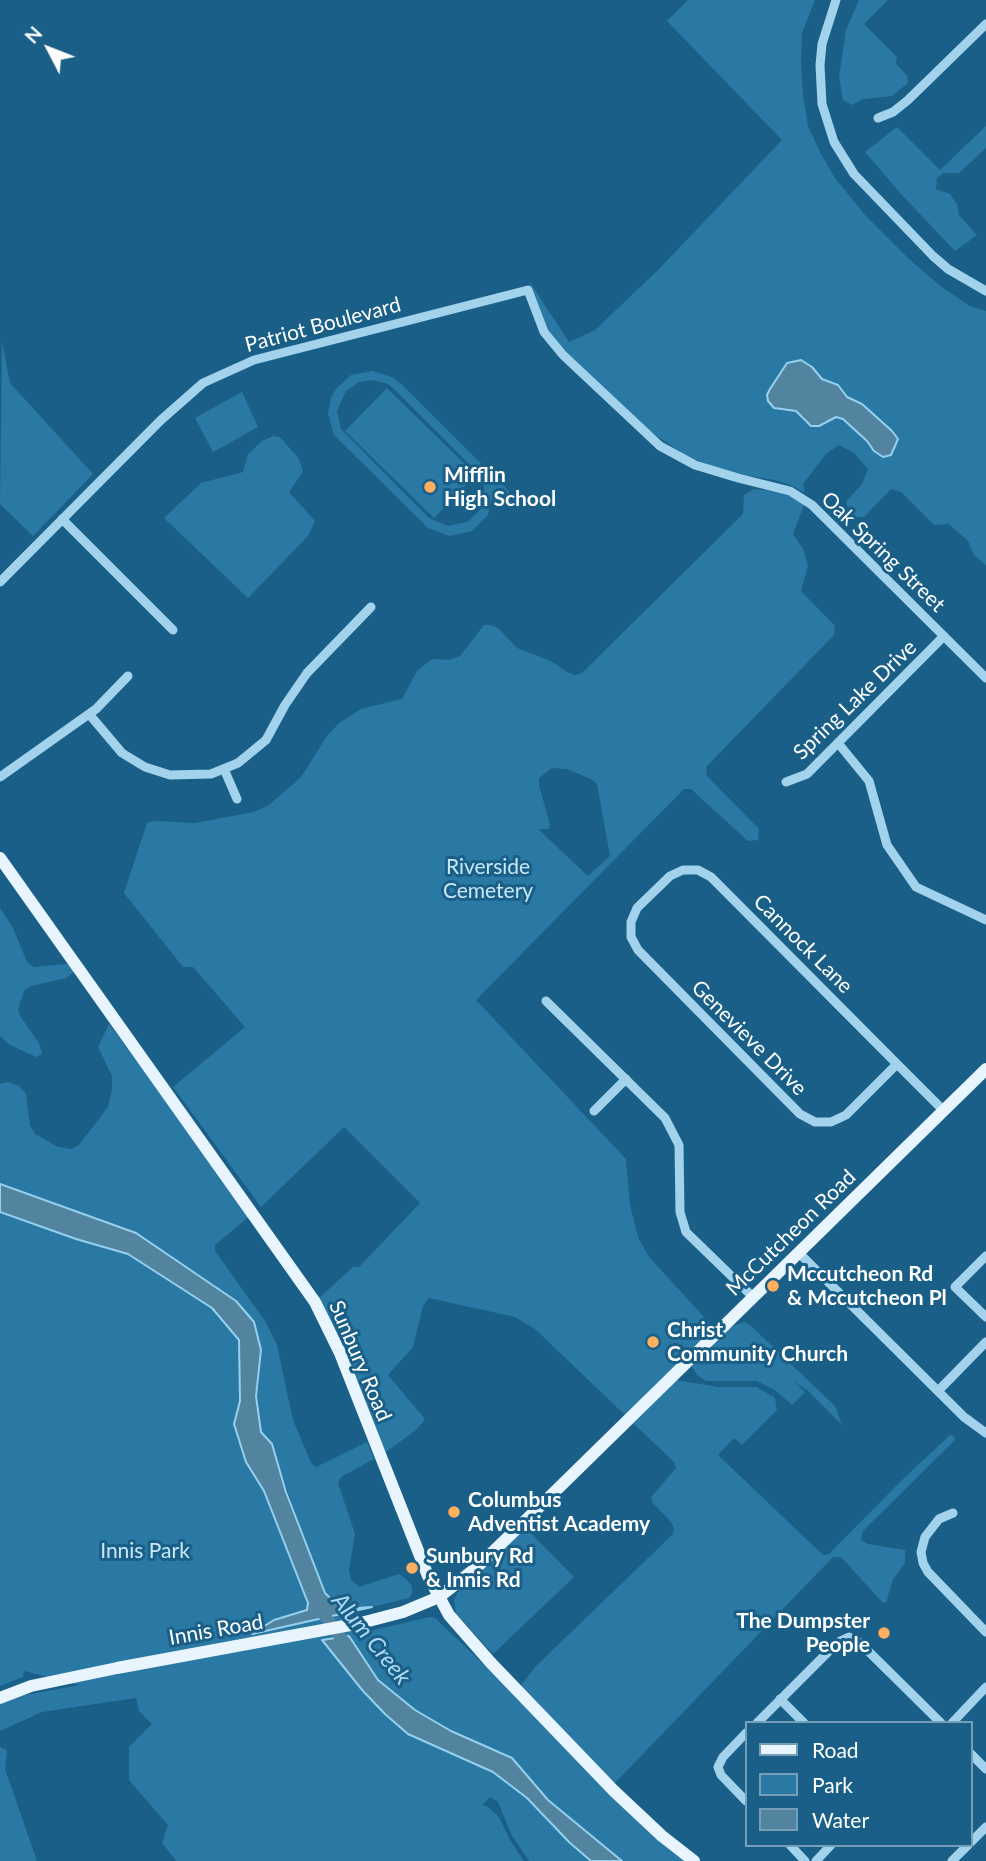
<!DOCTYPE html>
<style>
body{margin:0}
#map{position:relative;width:986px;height:1861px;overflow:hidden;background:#1a5f87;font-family:Lato,sans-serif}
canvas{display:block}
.legend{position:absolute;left:745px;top:1721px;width:228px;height:126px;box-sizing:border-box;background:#1a5f87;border:2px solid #769fb7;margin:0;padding:9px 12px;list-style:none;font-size:21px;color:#fff}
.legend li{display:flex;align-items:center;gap:14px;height:35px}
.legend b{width:35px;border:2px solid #769fb7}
.north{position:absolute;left:14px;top:14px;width:70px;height:70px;-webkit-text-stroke:5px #1a5f87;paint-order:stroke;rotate:312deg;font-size:19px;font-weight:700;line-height:28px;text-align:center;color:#fff}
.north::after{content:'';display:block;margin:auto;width:24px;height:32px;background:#fff;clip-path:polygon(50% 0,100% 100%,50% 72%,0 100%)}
</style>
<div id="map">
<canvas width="986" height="1861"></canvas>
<ul class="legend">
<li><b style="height:9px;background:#e8f5ff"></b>Road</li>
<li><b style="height:19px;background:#2a79a4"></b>Park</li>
<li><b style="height:19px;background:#52849f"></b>Water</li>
</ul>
<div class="north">N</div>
</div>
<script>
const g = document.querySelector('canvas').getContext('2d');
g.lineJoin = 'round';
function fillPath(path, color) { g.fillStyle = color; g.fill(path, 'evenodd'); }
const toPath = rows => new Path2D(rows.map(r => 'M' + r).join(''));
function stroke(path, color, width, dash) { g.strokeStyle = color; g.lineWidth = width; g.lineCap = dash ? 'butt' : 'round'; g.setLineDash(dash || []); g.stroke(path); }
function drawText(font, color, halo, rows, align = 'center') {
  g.font = font + ' Lato,sans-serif'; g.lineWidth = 6; g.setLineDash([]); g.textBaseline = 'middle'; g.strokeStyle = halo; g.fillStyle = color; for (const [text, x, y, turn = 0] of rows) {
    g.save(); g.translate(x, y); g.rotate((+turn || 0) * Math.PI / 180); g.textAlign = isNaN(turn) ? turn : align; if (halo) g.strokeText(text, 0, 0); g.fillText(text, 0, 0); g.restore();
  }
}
const green = toPath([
 [688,0,815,0,802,33,801,62,803,95,808,126,820,152,835,178,866,216,907,257,940,286,970,306,986,311,986,565,974,555,968,541,949,524,934,525,901,492,891,489,864,517,855,517,849,511,846,502,862,484,868,469,854,453,839,445,826,454,803,484,805,493,791,485,775,480,725,472,687,456,642,426,556,342,545,327,529,281,569,342,595,330,658,270,782,140,667,21],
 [812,367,821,379,838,385,847,397,862,404,883,423,874,451,867,441,843,419,836,417,819,426,805,422,796,411,780,410,770,389,776,383,783,368],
 [859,0,888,0,864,24,897,57,896,64,907,75,908,83,892,96,863,99,852,105,843,100,839,77,846,30],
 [986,126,986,148,959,173,944,173,937,178,936,189,950,194,957,204,959,215,977,235,955,251,901,194,865,152,897,127,940,170],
 [2,342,10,383,93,474,33,536,0,504],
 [372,371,392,377,400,383,510,492,504,499,494,490,488,515,472,531,449,536,428,528,334,435,328,414,331,397,336,389,351,375],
 [374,380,388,384,394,389,477,472,484,484,484,498,479,511,467,522,448,526,429,518,341,429,337,411,346,391,359,382],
 [387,388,476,475,434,518,345,431],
 [242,392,258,427,213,452,195,418],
 [273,436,280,437,299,459,303,472,289,492,315,521,308,536,248,598,164,518,201,483,243,472,248,454,262,441],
 [754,489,777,491,792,497,804,505,793,534,803,549,808,566,801,591,835,626,834,635,706,767,707,776,759,829,758,840,748,841,691,789,684,789,476,1000,626,1159,630,1205,638,1237,649,1257,715,1329,625,1415,535,1329,515,1317,429,1298,423,1306,413,1347,388,1375,425,1419,416,1430,383,1454,320,1297,353,1267,359,1267,420,1203,344,1127,261,1207,173,1087,245,1027,193,967,183,967,124,893,147,823,154,821,195,823,254,812,269,805,301,777,327,736,339,723,361,709,402,699,417,671,432,659,450,660,460,656,484,625,491,625,498,628,517,648,551,661,567,672,575,675,582,673,743,514,744,495],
 [552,768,567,769,591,779,597,784,610,856,588,876,538,829,548,829,550,825,539,785,539,778],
 [0,908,13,928,27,962,34,967,67,964,73,968,74,972,66,978,31,986,24,991,18,1009,20,1016,39,1043,42,1054,36,1057,10,1045,0,1036],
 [109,1024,252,1214,215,1245,215,1251,265,1321,277,1345,293,1420,311,1463,316,1467,367,1442,374,1459,341,1477,338,1483,355,1534,349,1570,351,1580,359,1587,399,1574,406,1579,412,1586,412,1594,409,1598,372,1607,344,1609,360,1633,430,1617,435,1618,690,1861,622,1861,548,1800,512,1758,470,1740,506,1782,527,1798,569,1842,591,1861,529,1861,511,1834,498,1802,490,1797,482,1805,488,1807,499,1817,510,1840,524,1861,176,1861,162,1843,168,1825,129,1780,129,1747,152,1724,139,1711,136,1698,42,1712,0,1731,0,1702,8,1698,80,1685,24,1671,23,1677,0,1686,0,1196,58,1214,225,1302,247,1343,254,1453,298,1522,272,1444,261,1432,256,1396,261,1350,254,1322,236,1301,136,1233,0,1184,0,1084,8,1082,19,1086,26,1094,30,1125,35,1134,58,1147,71,1149,79,1145,108,1107,112,1089,112,1076,98,1047],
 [744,1322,751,1326,835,1406,842,1425,807,1390,793,1381,805,1392,792,1405,775,1390,757,1381,706,1381,697,1375,691,1365,730,1327],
 [676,1380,718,1387,757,1387,775,1398,777,1410,742,1445,734,1438,718,1455,823,1555,829,1554,900,1482,950,1435,954,1436,955,1440,863,1531,861,1540,868,1544,905,1550,905,1563,893,1579,886,1603,882,1602,841,1557,833,1557,613,1785,520,1687,536,1666,673,1534,674,1529,671,1522,652,1502,651,1497,676,1468,674,1462,633,1423],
 [524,1526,574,1577,493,1654,456,1613,454,1600,458,1592],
 [0,1747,7,1750,5,1769,37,1861,0,1861]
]);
const water = toPath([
 [801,360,812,367,822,379,838,385,847,397,862,404,892,431,898,439,891,455,883,457,874,451,867,441,843,419,836,417,819,426,811,426,796,411,774,408,768,401,767,395,770,389,787,363,801,360],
 [0,1184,136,1233,236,1301,254,1322,261,1350,256,1396,261,1432,272,1444,286,1492,325,1593,341,1609,372,1607,252,1634,274,1620,307,1610,308,1603,264,1491,246,1462,234,1424,240,1401,239,1340,212,1308,128,1254,76,1239,0,1212,0,1184],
 [349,1636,378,1680,415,1710,451,1731,512,1758,548,1800,622,1861,591,1861,569,1842,527,1798,493,1772,408,1734,385,1714,363,1691,322,1640,349,1636]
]);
const river = toPath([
 [316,1604,349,1649]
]);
const minor = toPath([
 [836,0,822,44,820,65,822,104,834,142,854,174,933,256,948,269,986,291],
 [878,118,893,112,908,100,986,24],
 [62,519,173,630],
 [0,582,161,420,203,383,254,360,528,290,544,332,563,355,660,446,695,465,738,478,790,491,812,505,986,678],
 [89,714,122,753,145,767,170,775,211,774,238,763,266,740,285,705,307,673,371,607],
 [838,743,869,781,887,845,916,887,986,920],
 [224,769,237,799],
 [0,777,96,709,128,676],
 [786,782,807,774,944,636],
 [546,1001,665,1118,679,1145,680,1212,686,1232,752,1296],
 [897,1064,846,1115,831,1122,815,1122,800,1114,638,950,631,937,631,922,637,908,670,876,683,870,698,870,711,877,897,1064,944,1111],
 [594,1111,626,1079],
 [799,1253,964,1417,986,1433],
 [986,1256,955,1287,986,1317],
 [938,1391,986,1342],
 [953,1513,939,1519,925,1537,921,1552,923,1563,928,1572,986,1632],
 [780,1699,804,1723],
 [757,1723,838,1642,849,1637,859,1642,941,1723],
 [952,1723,986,1687],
 [746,1733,723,1757,718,1767,721,1775,746,1801],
 [970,1753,986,1769],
 [970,1843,986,1827],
 [790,1845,805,1861],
 [816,1861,831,1845],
 [952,1861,968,1845]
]);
const major = toPath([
 [0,858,315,1302,340,1353,428,1576,449,1615,491,1663,614,1791,662,1836,694,1861],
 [0,1698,31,1686,117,1668,361,1623,403,1612,439,1597,476,1568,531,1515,986,1069]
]);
const markers = [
 [430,487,7,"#feb05e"],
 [773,1286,7,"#feb05e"],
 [653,1342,7,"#feb05e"],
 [454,1512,7,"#feb05e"],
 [412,1568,7,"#feb05e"],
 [884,1633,7,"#feb05e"]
];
const streetNames = [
 ["Patriot Boulevard",323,325,-15],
 ["Oak Spring Street",883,552,44],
 ["Spring Lake Drive",855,700,-44],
 ["Cannock Lane",803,944,45],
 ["Genevieve Drive",749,1038,45],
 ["McCutcheon Road",791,1233,-44],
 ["Sunbury Road",360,1361,67],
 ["Innis Road",216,1630,-10]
];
const poiNames = [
 ["Mifflin",444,475],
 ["High School",444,499],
 ["Mccutcheon Rd",787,1274],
 ["& Mccutcheon Pl",787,1298],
 ["Christ",667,1330],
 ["Community Church",667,1354],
 ["Columbus",468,1500],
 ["Adventist Academy",468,1524],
 ["Sunbury Rd",426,1556],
 ["& Innis Rd",426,1580],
 ["The Dumpster",870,1621,"right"],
 ["People",870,1645,"right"]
];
const parkNames = [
 ["Riverside",488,867],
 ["Cemetery",488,891],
 ["Innis Park",145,1551]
];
const waterNames = [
 ["Alum Creek",371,1639,51]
];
fillPath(green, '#2a79a4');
fillPath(water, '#52849f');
stroke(water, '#95d0ee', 2);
stroke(river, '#52849f', 12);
stroke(minor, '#a2d2ec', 9);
stroke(major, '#e8f5ff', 12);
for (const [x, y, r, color] of markers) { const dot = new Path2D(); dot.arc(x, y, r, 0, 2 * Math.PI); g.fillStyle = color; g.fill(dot); stroke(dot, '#1a5f87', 2.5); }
drawText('21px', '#fff', '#1a5f87', streetNames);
drawText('bold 21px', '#fff', '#1a5f87', poiNames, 'left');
drawText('21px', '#c8e8f9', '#1a5f87', parkNames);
drawText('italic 23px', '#aedbf3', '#1a5f87', waterNames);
</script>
